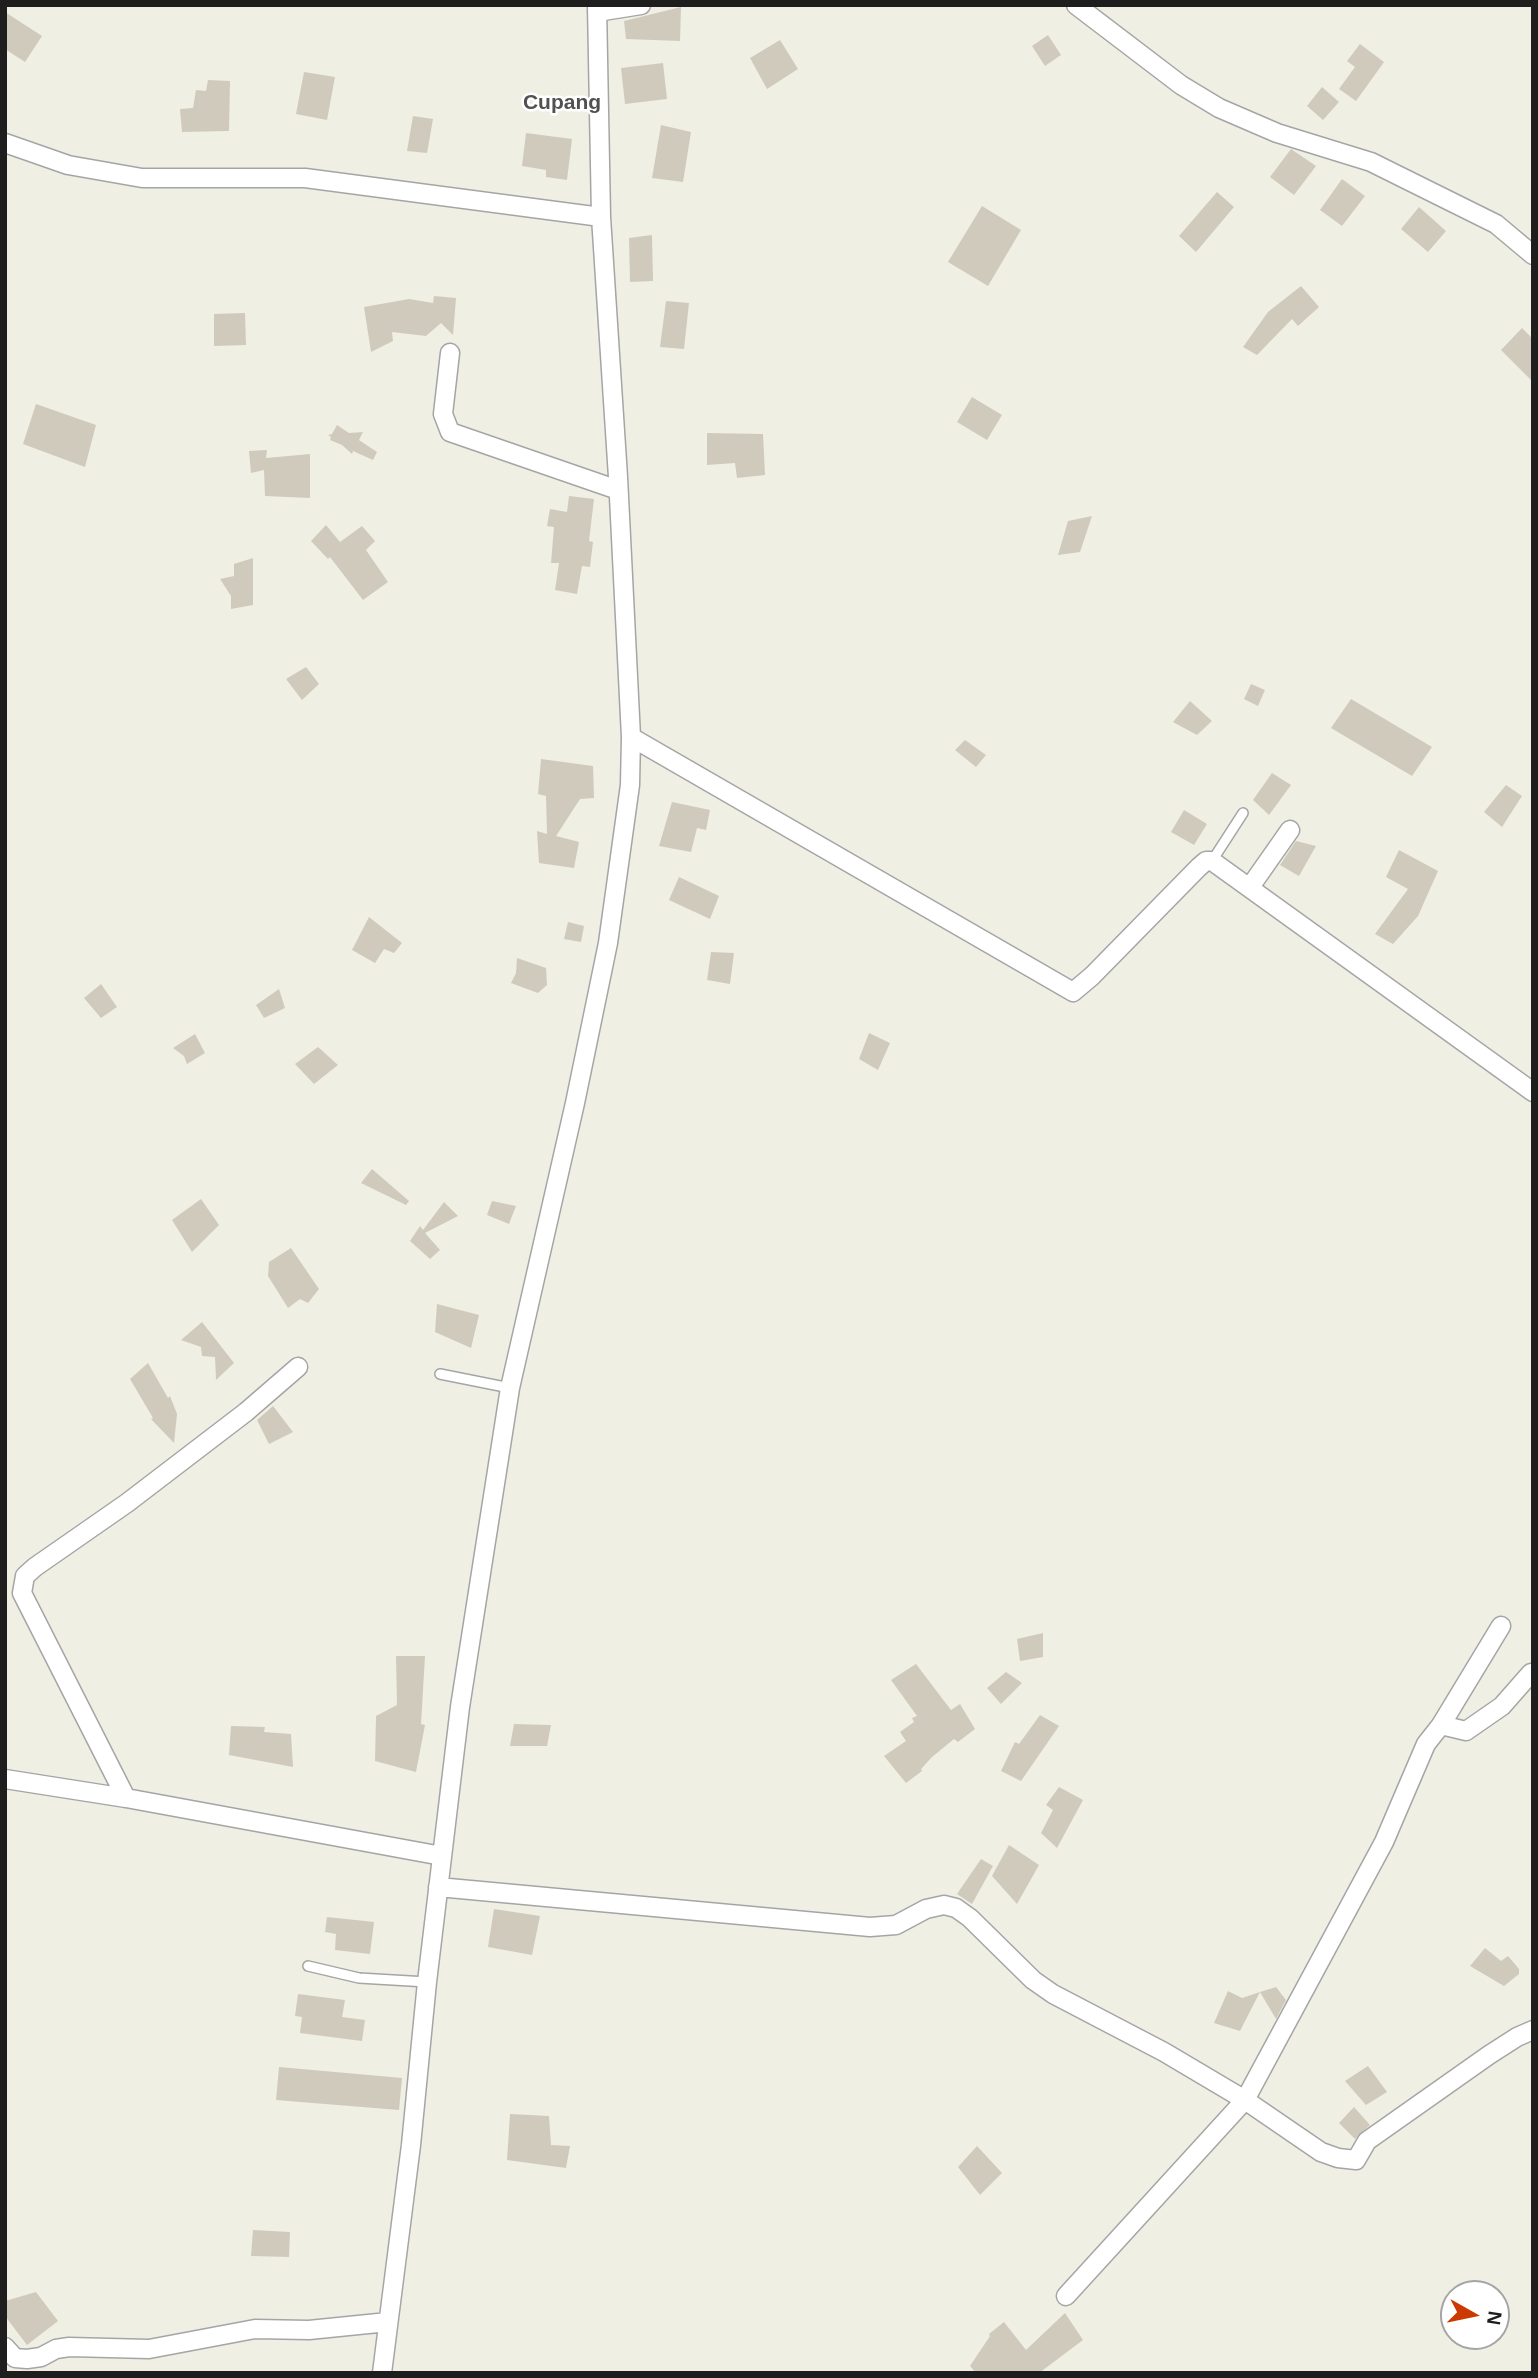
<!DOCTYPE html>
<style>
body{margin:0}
#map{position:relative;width:1538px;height:2378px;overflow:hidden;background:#f0efe3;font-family:Arial,sans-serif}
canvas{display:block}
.frame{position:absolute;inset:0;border:7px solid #1e1e1e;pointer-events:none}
.north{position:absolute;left:1440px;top:2280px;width:70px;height:70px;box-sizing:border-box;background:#fff;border:2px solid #a5a5a5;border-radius:50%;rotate:99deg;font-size:19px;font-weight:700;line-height:28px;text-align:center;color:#1e1e1e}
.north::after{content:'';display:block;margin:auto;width:24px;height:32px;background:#cc3900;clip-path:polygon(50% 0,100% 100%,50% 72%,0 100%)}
</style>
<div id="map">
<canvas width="1538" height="2378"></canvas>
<div class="frame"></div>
<div class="north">N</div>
</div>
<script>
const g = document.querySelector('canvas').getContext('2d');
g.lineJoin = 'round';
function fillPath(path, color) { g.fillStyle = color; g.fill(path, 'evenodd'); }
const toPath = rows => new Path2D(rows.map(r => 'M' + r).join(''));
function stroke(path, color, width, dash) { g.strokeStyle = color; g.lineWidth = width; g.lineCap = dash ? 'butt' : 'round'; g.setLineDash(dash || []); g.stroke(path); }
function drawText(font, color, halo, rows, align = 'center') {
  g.font = font + ' Arial,sans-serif'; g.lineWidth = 5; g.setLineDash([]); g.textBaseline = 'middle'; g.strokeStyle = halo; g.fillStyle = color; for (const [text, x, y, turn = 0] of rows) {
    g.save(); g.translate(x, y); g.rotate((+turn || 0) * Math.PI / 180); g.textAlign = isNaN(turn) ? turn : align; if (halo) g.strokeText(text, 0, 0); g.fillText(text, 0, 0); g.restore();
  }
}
const building = toPath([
 [681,7,680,41,626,39,624,21],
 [5,12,42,36,25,62,5,49],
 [1048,35,1061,55,1045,66,1032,46],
 [780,40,798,69,767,89,750,58],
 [1360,44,1384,62,1356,101,1339,89,1355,67,1347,61],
 [663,63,667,99,625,104,621,68],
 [304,72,335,77,327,120,296,114],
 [208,80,230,81,229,131,182,132,180,109,193,108,196,90,206,91],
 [1322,87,1339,102,1323,120,1307,106],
 [413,116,433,119,427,153,407,151],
 [661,125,691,132,683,182,652,178],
 [526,133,572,139,567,180,546,177,546,170,522,166],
 [1291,149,1316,166,1294,195,1270,177],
 [1342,179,1365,196,1342,226,1320,210],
 [1217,192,1234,207,1196,252,1179,236],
 [982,206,1021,230,988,286,948,262],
 [1419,207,1446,231,1428,252,1401,229],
 [652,235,653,281,630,282,629,238],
 [1301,286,1319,307,1298,326,1292,319,1257,355,1243,347,1268,312],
 [434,296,456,298,453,335,441,323,426,336,392,332,393,341,371,352,364,307,409,299,433,303],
 [666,301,689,303,684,349,660,347],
 [245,313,246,345,214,346,214,314],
 [1522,328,1533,339,1533,382,1501,350],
 [972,397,1002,415,987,440,957,422],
 [36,404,96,425,85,467,23,444],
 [337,425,349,433,363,432,359,440,377,452,373,460,353,451,352,454,342,445,330,440,331,437,328,435,332,434],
 [707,433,763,434,765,475,737,478,735,463,707,465],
 [267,450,266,458,310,454,310,498,265,496,264,470,251,473,249,451],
 [569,496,594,499,589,541,593,542,590,567,582,566,577,594,555,590,559,563,551,563,554,527,547,526,550,509,567,512],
 [1092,516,1080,552,1058,555,1068,521],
 [326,525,340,542,362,526,375,541,366,550,388,582,363,600,330,557,328,559,311,541],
 [253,558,253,605,231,609,231,596,220,579,234,576,234,564],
 [306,667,319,684,302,700,286,679],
 [1251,684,1265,690,1258,706,1244,699],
 [1351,699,1432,747,1412,776,1331,728],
 [1190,701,1212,721,1197,735,1173,722],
 [965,740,986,755,976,767,955,750],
 [541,759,593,766,594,798,580,799,556,836,579,842,574,868,539,863,537,831,547,834,546,796,538,794],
 [1272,773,1291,785,1269,815,1253,800],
 [1506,785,1522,796,1502,827,1484,812],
 [672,802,710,810,706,830,697,828,691,852,659,846],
 [1184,810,1207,824,1194,845,1171,832],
 [1296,841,1316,846,1299,876,1280,865],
 [1399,850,1438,871,1418,916,1393,944,1375,934,1408,889,1386,877],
 [679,877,719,896,710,919,669,900],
 [369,917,402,943,394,953,384,949,375,963,352,950],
 [568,922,584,926,581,942,564,939],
 [711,952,734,953,730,984,707,980],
 [517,958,546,968,547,985,538,993,511,983,516,973],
 [101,984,117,1007,101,1018,84,998],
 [279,989,285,1008,264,1018,256,1005],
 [869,1033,890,1043,878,1070,859,1059],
 [195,1034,205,1053,187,1064,184,1056,173,1048],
 [318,1047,338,1065,314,1084,295,1064],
 [372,1169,409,1201,406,1205,361,1183],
 [201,1199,219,1225,192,1252,172,1220],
 [492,1201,516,1206,509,1224,487,1215],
 [444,1202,458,1216,425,1233,440,1250,430,1259,410,1241,420,1226,423,1230],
 [291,1248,319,1289,308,1303,300,1299,288,1308,268,1276,269,1262],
 [437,1304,479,1315,471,1348,435,1332],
 [202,1322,234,1363,216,1380,215,1357,202,1356,201,1347,181,1340],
 [148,1363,168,1398,170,1396,177,1414,174,1443,151,1419,153,1418,130,1379],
 [273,1406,293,1432,269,1444,257,1420],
 [1043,1633,1043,1657,1020,1661,1017,1639],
 [396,1656,425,1656,421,1724,425,1725,416,1772,375,1761,376,1716,397,1705],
 [916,1664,951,1710,960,1704,975,1729,958,1742,954,1739,932,1757,921,1769,922,1771,906,1783,884,1756,906,1741,900,1732,914,1722,912,1718,917,1716,891,1680],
 [1006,1672,1022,1683,1001,1704,987,1688],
 [1040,1715,1059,1726,1021,1781,1001,1771,1015,1742,1019,1744],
 [514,1724,551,1725,547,1746,510,1746],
 [231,1726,265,1727,264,1732,291,1734,293,1767,229,1755],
 [1059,1787,1083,1800,1057,1848,1041,1833,1053,1810,1046,1805],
 [1009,1845,1039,1865,1017,1904,992,1876],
 [981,1859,993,1866,972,1904,957,1894],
 [494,1909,540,1916,532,1955,488,1947],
 [327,1917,374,1922,370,1954,335,1950,336,1934,325,1932],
 [1485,1948,1501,1961,1508,1956,1519,1969,1519,1974,1504,1986,1470,1966],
 [1276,1987,1286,2000,1276,2019,1260,1992],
 [1228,1991,1242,1998,1260,1992,1240,2031,1214,2023],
 [298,1994,345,2000,342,2017,365,2020,362,2041,300,2033,302,2017,295,2016],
 [1368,2066,1387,2092,1366,2105,1345,2081],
 [279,2067,402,2078,399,2110,276,2100],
 [1354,2107,1370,2125,1355,2139,1339,2123],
 [510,2114,549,2116,551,2145,570,2146,566,2168,507,2160],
 [977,2146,1002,2173,980,2195,958,2167],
 [253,2230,290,2232,289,2257,251,2256],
 [36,2292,58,2321,27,2345,5,2316,5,2301],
 [1065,2313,1083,2340,1039,2373,976,2373,970,2366,990,2336,989,2334,1004,2322,1026,2350]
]);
const service = toPath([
 [1212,861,1243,813],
 [440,1374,510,1388],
 [308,1966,359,1978,427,1982]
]);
const minor = toPath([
 [1076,5,1181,85,1219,108,1277,133,1371,162,1496,224,1533,255],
 [597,12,641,5],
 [5,143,68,165,142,178,305,178,601,217],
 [450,353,443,414,450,432,618,490],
 [631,737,1073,992,1092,976,1199,867,1206,861,1212,861,1533,1092],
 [1250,887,1290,830],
 [1441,1725,1466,1731,1502,1706,1531,1673],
 [5,1779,126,1798,442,1856],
 [126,1798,22,1593,25,1576,35,1567,127,1503,246,1412,298,1367],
 [438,1887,870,1927,896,1925,926,1909,944,1905,956,1908,970,1918,1033,1980,1053,1994,1164,2052,1245,2100,1321,2152,1338,2158,1356,2160,1367,2141,1489,2055,1517,2037,1533,2030],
 [1066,2296,1245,2100,1384,1842,1426,1744,1441,1725,1501,1626],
 [5,2347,15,2358,27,2359,41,2357,56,2349,69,2347,149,2349,255,2329,309,2330,388,2322],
 [382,2373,411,2145,427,1982,460,1707,510,1388,575,1103,608,943,630,785,631,737,618,477,601,217,597,5]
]);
const quarterNames = [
 ["Cupang",562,103]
];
fillPath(building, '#d0cabc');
stroke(service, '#a5a5a5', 12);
stroke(minor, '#a5a5a5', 21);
stroke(service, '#fff', 9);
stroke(minor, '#fff', 18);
drawText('bold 21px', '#515151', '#fff', quarterNames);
</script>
